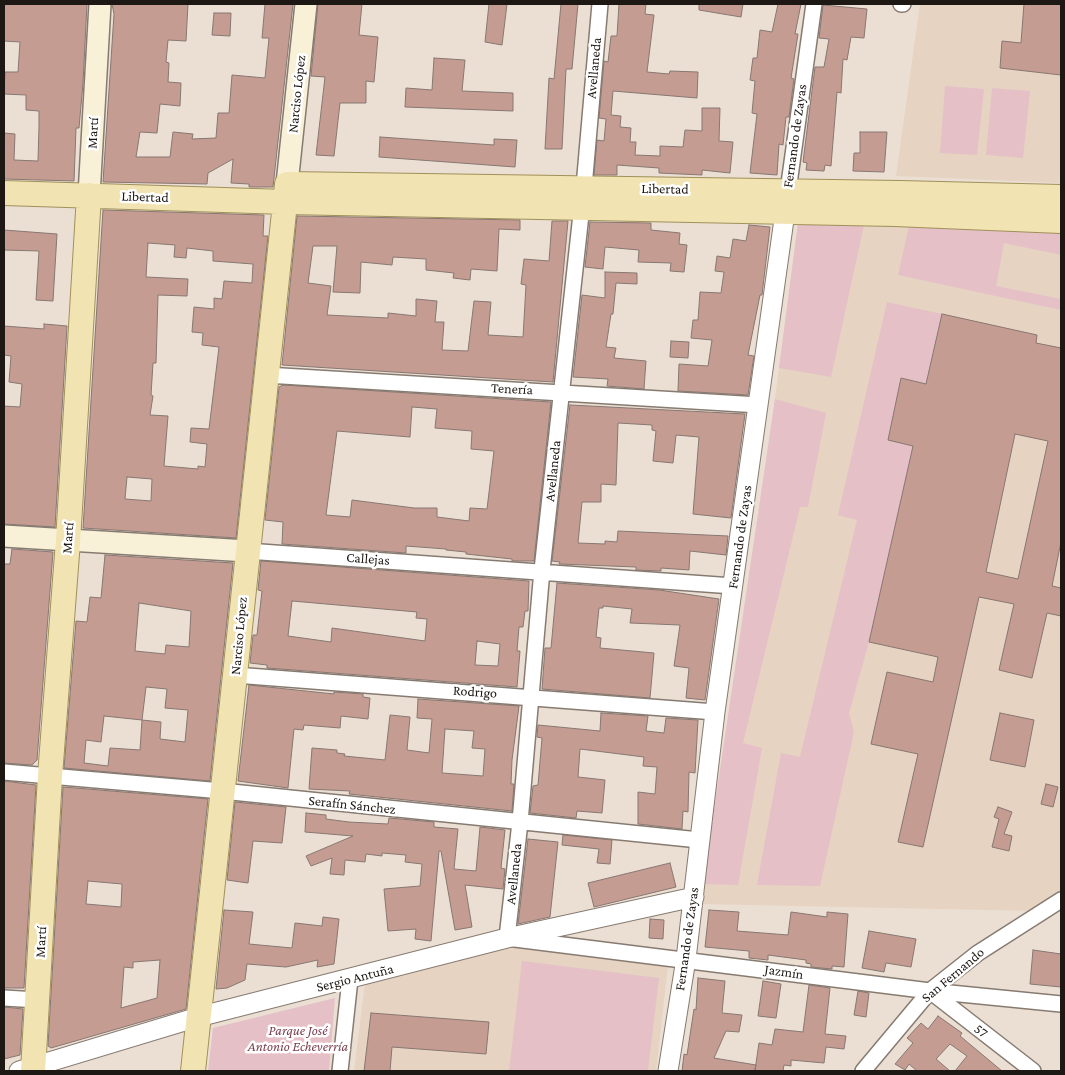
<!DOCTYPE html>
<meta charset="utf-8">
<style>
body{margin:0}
#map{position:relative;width:1065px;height:1075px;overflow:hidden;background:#ebdfd3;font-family:"Crimson Pro",serif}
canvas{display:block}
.frame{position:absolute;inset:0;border:5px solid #1d1814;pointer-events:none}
</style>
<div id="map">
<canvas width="1065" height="1075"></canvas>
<div class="frame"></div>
</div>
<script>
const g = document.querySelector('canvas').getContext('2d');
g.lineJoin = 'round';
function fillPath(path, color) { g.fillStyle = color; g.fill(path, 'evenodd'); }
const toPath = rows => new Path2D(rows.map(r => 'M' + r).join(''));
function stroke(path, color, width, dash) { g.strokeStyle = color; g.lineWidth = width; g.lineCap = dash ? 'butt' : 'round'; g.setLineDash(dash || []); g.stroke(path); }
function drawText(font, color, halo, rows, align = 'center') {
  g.font = font + ' "Crimson Pro",serif'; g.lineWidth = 5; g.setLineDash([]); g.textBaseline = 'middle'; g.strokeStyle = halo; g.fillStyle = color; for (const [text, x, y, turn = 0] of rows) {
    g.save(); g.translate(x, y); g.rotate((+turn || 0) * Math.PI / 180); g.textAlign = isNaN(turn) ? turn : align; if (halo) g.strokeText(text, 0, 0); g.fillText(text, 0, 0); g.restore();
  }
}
const built = toPath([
 [920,4,1061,4,1061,183,896,176],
 [798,223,1061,230,1061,892,1037,911,700,904,758,528],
 [514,947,668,966,656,1071,354,1071,365,983]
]);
const green = toPath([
 [945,86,984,89,977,155,940,153],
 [992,88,1030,91,1023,158,986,155],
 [798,223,864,225,831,377,779,368],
 [909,226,1061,230,1061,255,1004,243,996,286,1061,299,1061,310,898,275],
 [887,302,942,314,926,384,901,379,888,440,913,446,869,642,849,713,854,732,820,886,757,885,781,753,800,757,857,520,838,515],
 [775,399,826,413,808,507,800,507,743,743,762,748,738,885,703,884],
 [522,961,659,978,648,1071,509,1071],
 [335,998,329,1071,208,1071,213,1028]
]);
const building = toPath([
 [4,4,87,4,83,83,79,128,76,128,74,181,4,179,4,133,15,134,14,160,38,161,39,127,39,111,26,110,26,95,4,94,5,72,18,72,20,42,4,41,4,4],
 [112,4,188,4,186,41,168,40,166,62,169,63,168,82,181,83,180,106,160,104,157,133,140,132,136,157,170,157,173,132,193,134,192,139,216,138,218,113,229,113,232,75,265,78,269,38,262,38,265,4,293,4,273,187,249,187,249,184,231,183,233,159,208,173,207,184,103,182,114,14,112,4],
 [318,4,362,4,359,35,378,37,374,82,366,81,366,103,340,103,334,156,316,155,325,77,311,76,318,4],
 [489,4,507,4,502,45,485,42,489,4],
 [561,4,578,4,572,69,566,69,562,149,545,149,549,78,554,79,561,4],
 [619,4,646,4,645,14,654,15,647,72,669,74,670,71,698,72,697,98,613,91,611,115,621,116,620,127,631,128,630,142,636,142,635,155,660,156,660,146,683,147,685,130,702,131,702,108,720,108,719,141,733,142,730,173,702,170,702,175,659,173,659,168,617,165,617,175,594,175,597,140,604,141,606,119,599,118,604,61,608,62,611,36,617,36,619,4],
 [699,4,743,4,741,17,699,10,699,4],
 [778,4,801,4,795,34,798,34,791,78,794,79,789,117,786,117,783,145,779,144,777,175,750,173,757,114,752,113,755,81,750,80,753,58,757,58,760,30,772,32,778,4],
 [1024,4,1061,4,1061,75,1000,68,1002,41,1021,43,1024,4],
 [823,5,867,9,864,38,851,37,847,60,843,59,841,93,837,92,831,166,825,165,824,171,806,170,807,163,803,162,815,67,824,67,829,39,819,38,823,5],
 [214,13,231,13,230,36,212,35,214,13],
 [434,58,465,60,462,91,513,93,513,111,405,107,406,88,432,90,434,58],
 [860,132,887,132,884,172,853,171,854,153,860,153,860,132],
 [380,137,494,145,494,139,517,140,515,167,379,157,380,137],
 [103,210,264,215,263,236,268,236,236,538,83,528,103,210],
 [148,243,175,245,174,257,186,258,187,248,213,251,213,261,253,264,252,283,224,281,222,299,214,298,214,309,194,307,192,332,203,333,202,345,219,347,209,429,191,428,190,442,207,444,205,467,198,466,198,469,164,466,168,416,150,415,153,396,151,395,153,363,156,363,158,295,187,296,188,279,146,277,148,243],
 [127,477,152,479,151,501,125,499,127,477],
 [297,216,520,220,520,230,499,229,497,271,471,269,470,280,453,278,454,273,426,270,426,259,393,257,392,265,361,262,360,293,333,292,337,246,313,246,308,283,331,286,327,315,388,318,388,313,416,316,416,299,437,301,435,322,444,322,442,350,468,351,474,301,491,302,488,335,523,337,526,285,521,284,524,259,549,261,552,221,568,221,553,382,282,365,297,216],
 [590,222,651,223,651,230,680,233,679,244,687,245,684,272,670,271,671,263,638,262,639,250,605,247,603,269,585,267,590,222],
 [749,225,770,227,762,295,760,295,748,355,754,356,748,395,678,391,679,364,708,366,712,340,691,338,693,320,698,320,700,292,721,293,724,272,715,271,717,256,730,258,733,239,746,241,749,225],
 [4,230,57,234,53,301,36,300,39,251,4,250,4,230],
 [605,272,637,273,637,284,616,283,613,314,611,314,606,347,616,348,614,358,646,361,644,389,607,386,608,379,573,377,582,295,605,298,605,272],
 [942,314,1037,335,1036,343,1061,348,1061,542,1052,586,1061,588,1061,616,1047,613,1032,678,999,670,1014,604,979,597,923,847,898,842,918,754,871,744,887,672,933,682,938,657,869,642,913,446,888,440,901,378,926,384,942,314],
 [1015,434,1048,441,1018,579,986,572,1015,434],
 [44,324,67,326,55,527,4,524,4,406,20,407,22,384,9,382,11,356,4,355,4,326,44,329,44,324],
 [671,341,689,342,688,358,670,357,671,341],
 [283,385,551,402,534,561,512,561,512,559,466,554,466,552,446,550,446,549,406,546,406,553,282,544,283,522,265,520,279,387,283,385],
 [412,407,437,409,435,428,472,431,471,449,494,451,487,509,470,508,469,521,437,517,437,508,414,508,352,500,350,517,326,515,337,431,410,437,412,407],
 [570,405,745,414,731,518,693,514,699,437,676,435,673,463,653,461,656,431,652,430,652,425,618,423,616,485,601,484,601,502,582,502,578,543,605,544,605,541,617,542,618,531,728,536,726,555,690,551,689,570,661,568,661,571,636,570,636,567,559,564,560,562,552,561,570,405],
 [12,549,53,552,37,760,32,765,4,763,4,564,10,564,12,549],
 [105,555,233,563,210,781,64,768,76,621,87,622,90,597,101,598,105,555],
 [139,603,191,611,189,647,166,645,165,654,135,651,139,603],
 [146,687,167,689,165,708,188,710,185,742,160,739,161,722,142,720,146,687],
 [104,716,142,720,140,750,110,748,108,766,84,763,86,740,101,742,104,716],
 [261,561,529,581,528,611,525,611,523,627,519,627,517,651,520,651,517,687,267,668,267,665,250,663,253,635,257,635,262,591,258,590,261,561],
 [292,601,417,612,416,618,427,619,425,641,332,628,331,642,288,636,292,601],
 [477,641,500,644,498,666,475,665,477,641],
 [557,583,659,590,719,599,705,700,686,698,689,668,674,666,680,625,630,623,632,609,603,606,603,608,599,608,596,637,601,638,600,648,654,653,650,698,542,689,545,648,551,648,557,583],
 [249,685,334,694,334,692,363,694,363,697,370,698,368,719,341,716,340,728,304,725,303,730,294,729,288,788,238,781,249,685],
 [418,699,519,706,512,760,511,784,514,784,512,811,349,794,350,791,309,789,312,748,337,750,337,753,345,754,344,756,385,760,390,715,410,717,407,750,429,753,432,719,417,718,418,699],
 [445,729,474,731,472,748,485,749,483,776,442,773,445,729],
 [601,713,648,716,646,731,664,733,666,718,698,720,695,773,689,772,688,812,683,811,682,829,638,824,638,792,655,794,657,767,643,766,644,757,580,749,578,777,605,780,602,813,577,811,576,818,530,813,533,786,538,785,542,738,537,737,538,725,600,731,601,713],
 [1000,713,1034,720,1025,767,990,760,1000,713],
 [4,781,36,785,24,988,4,988,4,781],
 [1046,784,1058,787,1053,807,1041,804,1046,784],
 [63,787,208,799,186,1009,51,1048,48,1046,63,787],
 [88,881,122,884,121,907,86,904,88,881],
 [160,960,157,998,121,1008,124,967,133,968,133,962,160,960],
 [235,802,286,807,282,843,253,841,248,883,227,880,235,802],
 [998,807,1012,812,1004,834,1012,836,1009,851,992,847,999,819,994,817,998,807],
 [306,813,326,815,326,819,349,822,388,824,389,818,434,822,434,827,458,829,454,869,476,871,480,827,505,830,501,868,505,869,503,889,465,885,472,927,455,930,441,851,439,851,431,941,415,939,416,929,388,931,384,889,420,886,422,864,405,862,406,855,382,853,382,856,366,854,365,862,345,860,344,875,330,874,332,858,311,866,306,856,353,836,305,832,306,813],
 [563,835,612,840,610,864,597,863,599,849,562,845,563,835],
 [528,839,558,842,550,917,518,924,528,839],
 [670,863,676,887,594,907,588,883,670,863],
 [224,910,253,912,249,944,292,948,295,923,322,926,323,917,339,919,334,964,317,967,318,960,286,967,247,964,245,980,227,988,216,989,224,910],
 [709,910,739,912,737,931,788,935,791,912,827,917,827,912,848,914,844,967,832,966,832,969,811,967,811,964,806,963,806,960,768,955,768,960,749,958,749,951,705,947,709,910],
 [650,919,664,920,663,939,649,938,650,919],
 [869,931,916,939,911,967,886,963,884,972,862,968,869,931],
 [1033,950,1061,954,1061,987,1030,984,1033,950],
 [698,978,725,981,722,1013,742,1015,739,1032,726,1031,714,1058,756,1065,755,1070,759,1043,772,1045,775,1029,803,1032,809,985,830,988,825,1034,846,1036,844,1049,826,1047,824,1063,791,1060,791,1066,784,1065,783,1071,682,1071,684,1054,687,1055,694,1009,696,1010,698,978],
 [763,981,781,984,776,1018,758,1016,763,981],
 [858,991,869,993,866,1017,854,1015,858,991],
 [4,1007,23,1009,20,1055,4,1059,4,1007],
 [371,1013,489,1022,486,1054,392,1047,390,1071,364,1071,371,1013],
 [938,1016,962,1033,960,1036,1002,1071,955,1071,967,1056,950,1044,936,1059,950,1071,917,1071,909,1064,905,1070,895,1064,913,1043,907,1038,921,1023,928,1029,938,1016]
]);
const minor = toPath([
 [600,4,584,187,542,570,520,822,507,938,930,991,1061,1004],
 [901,4,903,4],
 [788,191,814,4],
 [266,375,759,405],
 [247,551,733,586],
 [235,675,715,712],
 [4,772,222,791,699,840],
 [930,991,1033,1071],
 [4,998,38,1000],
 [340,1071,350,979],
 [863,1071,930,991,978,953,1061,900]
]);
const tertiary = toPath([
 [19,1071,198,1017,507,938,694,897],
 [668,1071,686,959,715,712,787,198]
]);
const secondary = toPath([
 [287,184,306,4],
 [89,195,100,4],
 [4,536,247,551]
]);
const primary = toPath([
 [4,193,286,202,895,214,1061,221],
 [33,1071,50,776,68,541,89,195],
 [193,1071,287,184,900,193,1061,197]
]);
const streetNames = [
 ["Avellaneda",594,68,-85],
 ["Narciso López",297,94,-84],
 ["Martí",93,133,-87],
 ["Fernando de Zayas",795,136,-82],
 ["Libertad",665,189,1],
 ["Libertad",145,197,2],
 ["Tenería",512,389,3],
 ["Avellaneda",553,471,-84],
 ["Fernando de Zayas",740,537,-82],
 ["Martí",68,538,-86],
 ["Callejas",368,559,4],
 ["Narciso López",239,636,-85],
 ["Rodrigo",475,692,4],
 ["Serafín Sánchez",352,805,6],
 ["Avellaneda",514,874,-84],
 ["Fernando de Zayas",687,939,-82],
 ["Martí",41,942,-87],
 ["Jazmín",784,972,8],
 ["San Fernando",953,975,-40],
 ["Sergio Antuña",355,978,-14],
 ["57",981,1031,38]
];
const parkNames = [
 ["Parque José",298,1031],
 ["Antonio Echeverría",298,1047]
];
fillPath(built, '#e6d3c2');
fillPath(green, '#e5c0c7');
fillPath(building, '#c59c92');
stroke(building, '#877772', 1);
stroke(minor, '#877b71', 18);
stroke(tertiary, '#877b71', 21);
stroke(secondary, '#877b71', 24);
stroke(primary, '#a09059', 26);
stroke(minor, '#fff', 15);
stroke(tertiary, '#fff', 19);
stroke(secondary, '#f8f1d8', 21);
stroke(primary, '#f1e3b2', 24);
drawText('14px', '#1d1814', '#fff', streetNames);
drawText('italic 14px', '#783f4d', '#fff', parkNames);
</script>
